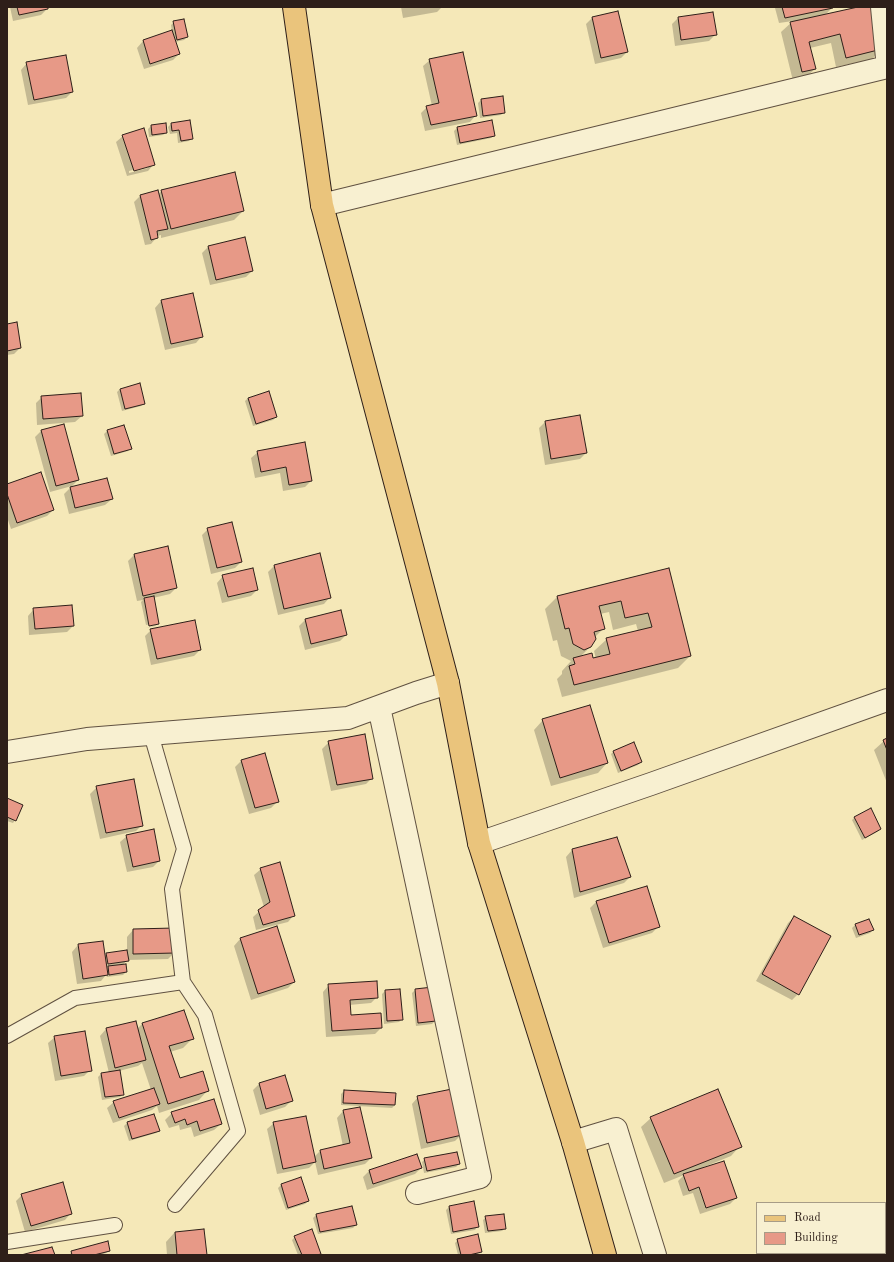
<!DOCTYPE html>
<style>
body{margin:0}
#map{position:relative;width:894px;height:1262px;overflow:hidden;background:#f5e8b8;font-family:"Old Standard TT",serif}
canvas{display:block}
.frame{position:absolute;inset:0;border:8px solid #2e1f19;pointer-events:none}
.legend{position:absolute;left:756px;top:1202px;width:130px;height:52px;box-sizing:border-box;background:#f8f0d1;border:1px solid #a79c87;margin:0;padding:5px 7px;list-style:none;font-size:12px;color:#2e1f19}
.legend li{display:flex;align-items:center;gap:8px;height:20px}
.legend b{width:20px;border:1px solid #a79c87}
</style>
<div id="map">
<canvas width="894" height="1262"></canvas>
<div class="frame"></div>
<ul class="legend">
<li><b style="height:5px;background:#eac47c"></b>Road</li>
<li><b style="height:11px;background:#e79987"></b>Building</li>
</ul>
</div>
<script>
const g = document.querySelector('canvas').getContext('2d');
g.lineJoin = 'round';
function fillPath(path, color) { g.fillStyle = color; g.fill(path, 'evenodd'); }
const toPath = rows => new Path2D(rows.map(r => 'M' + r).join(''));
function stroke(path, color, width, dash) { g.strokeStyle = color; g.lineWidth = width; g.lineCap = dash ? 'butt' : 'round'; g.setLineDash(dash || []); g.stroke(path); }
const shadow = toPath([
 [10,7,47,7,47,9,41,15,13,21],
 [401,7,442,7,437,12,403,18],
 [777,7,835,7,832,8,825,15,863,7,881,49,872,59,836,67,831,43,810,48,815,69,805,78,793,81,781,32,793,21,779,23,775,8],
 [592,18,627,52,621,58,595,64,586,24],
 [678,18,716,34,709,41,675,46,672,24],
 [174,22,187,37,184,40,175,42,179,54,173,60,144,69,137,48,143,41,172,32,171,25],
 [430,60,476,115,470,122,425,131,421,113,427,107,432,106,423,66],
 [27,63,72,92,66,98,28,105,21,70],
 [502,97,504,112,501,115,480,118,478,103,481,100],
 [171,124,191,139,189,141,178,143,177,133,170,134,168,127],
 [151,126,166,133,163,135,149,137,148,129],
 [457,128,494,136,491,138,457,145,454,131],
 [123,136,154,164,148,171,127,176,116,142],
 [148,166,148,168,129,173,129,171],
 [158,191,158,194,162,191,243,211,234,220,161,238,161,235,157,236,157,237,151,244,145,245,134,202,140,196],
 [208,247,252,271,246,277,210,285,202,253],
 [161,301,202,336,196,343,165,350,155,308],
 [16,323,20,348,14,354,7,355,7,325],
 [120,389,144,403,141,406,122,411,117,392],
 [42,397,82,416,75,422,37,425,36,403],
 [248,398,276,417,273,420,253,426,245,401],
 [580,416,586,453,580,459,545,465,539,428,545,422],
 [41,431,78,480,72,486,50,492,35,437],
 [107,431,130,448,128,451,111,456,104,434],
 [304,443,311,481,305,487,283,491,280,473,255,478,251,458,258,452],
 [7,485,53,510,47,516,11,529,7,517],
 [70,488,112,499,105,505,69,514,64,494],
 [208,529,241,562,235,568,211,574,202,535],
 [134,555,176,588,170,594,153,598,158,624,155,626,146,628,156,625,156,623,146,625,141,602,143,600,137,601,128,561],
 [320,555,330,597,324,604,278,615,268,572,274,566],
 [668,569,690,656,678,668,562,697,557,679,562,674,562,671,571,661,561,656,557,640,553,641,545,609,557,597],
 [609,612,613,630,636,624,638,631,607,639,594,651,596,659,592,660,580,657,590,647,595,637,603,629,600,614],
 [223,576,257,590,251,596,222,603,217,583],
 [34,609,73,626,67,632,29,635,28,616],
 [340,611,346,635,340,641,305,650,299,626,305,620],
 [151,630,200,650,194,656,151,665,145,636],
 [543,720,607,763,598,773,551,786,534,730],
 [887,739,887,783,874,750,884,741],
 [329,742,372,778,366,784,331,791,322,749],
 [614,751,641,762,638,765,618,773,611,754],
 [242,760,277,802,271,808,249,814,235,767],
 [97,787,142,825,136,831,100,839,90,794],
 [7,799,15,820,13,823,7,821],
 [855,817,880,829,877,832,862,840,852,820],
 [127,836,159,861,153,867,127,872,120,842],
 [572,850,630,877,624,883,574,898,566,857],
 [261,869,294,915,288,922,256,930,253,917,264,907,254,875],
 [646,887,659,926,652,933,603,948,590,908,596,902],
 [794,917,798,994,792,1000,756,981,788,923],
 [869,920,873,930,870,933,856,938,852,928,855,925],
 [277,927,294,982,288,988,251,1000,234,946,240,939],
 [133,930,174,953,168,959,127,960,123,965,126,972,123,975,107,977,106,975,101,981,77,984,72,952,78,945,102,942,104,956,106,954,127,951,127,937],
 [329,985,377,997,371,1003,349,1005,350,1016,381,1028,375,1034,326,1037,323,992],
 [432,989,435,1021,432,1024,416,1026,412,993,415,990],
 [385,991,402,1019,399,1022,384,1024,382,994],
 [183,1011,193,1038,183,1048,170,1052,179,1080,208,1090,199,1100,159,1113,157,1106,152,1110,113,1123,107,1108,114,1102,151,1090,142,1063,138,1066,119,1071,123,1094,120,1097,102,1100,98,1077,101,1074,109,1073,100,1036,106,1029,137,1029,142,1024],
 [55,1037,90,1070,84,1076,55,1081,48,1043],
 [284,1077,291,1101,285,1107,260,1115,253,1090,259,1084],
 [344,1091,395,1105,392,1108,341,1105,341,1094],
 [418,1097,461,1135,455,1141,421,1149,412,1104],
 [343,1111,371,1158,365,1164,318,1175,315,1162,309,1168,277,1174,267,1129,274,1123,314,1157,320,1151,343,1146,337,1118],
 [172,1113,221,1124,214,1130,194,1137,191,1127,180,1130,179,1125,169,1128,165,1120],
 [154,1115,159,1131,156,1133,129,1141,124,1126,127,1123],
 [651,1118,740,1146,731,1156,704,1167,736,1198,730,1204,700,1214,693,1193,683,1196,678,1181,684,1175,664,1183,641,1127],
 [425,1159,459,1164,456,1167,424,1173,422,1162],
 [421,1168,415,1174,367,1190,363,1177,369,1171],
 [301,1178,308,1201,305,1204,286,1210,278,1188,281,1185],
 [22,1195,71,1213,65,1220,25,1232,16,1201],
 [351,1207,356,1225,353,1228,318,1234,313,1218,316,1215],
 [449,1207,477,1227,475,1230,451,1234,446,1210],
 [486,1217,505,1228,502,1231,485,1233,483,1220],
 [175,1232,206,1255,167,1255,166,1242],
 [295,1237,320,1253,319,1255,298,1255,292,1240],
 [458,1240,481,1251,476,1255,458,1255,455,1243],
 [109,1250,106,1253,100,1255,69,1255,72,1252]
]);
const building = toPath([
 [17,7,48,7,48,9,19,15,17,7],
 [782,7,833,7,833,8,785,18,782,7],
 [858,7,873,7,882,49,846,58,840,34,809,42,816,69,802,72,790,22,858,7],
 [618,11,628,52,601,58,592,17,618,11],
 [713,12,717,35,681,40,678,17,713,12],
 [184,19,188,37,177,40,173,21,184,19],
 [172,30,180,54,150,64,143,40,172,30],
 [463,52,477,116,431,125,426,106,439,103,429,59,463,52],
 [66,55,73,92,34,100,26,62,66,55],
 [503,96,505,113,483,116,481,99,503,96],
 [190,120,193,139,181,141,179,130,172,131,171,123,190,120],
 [492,120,495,136,460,143,457,127,492,120],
 [166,123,167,133,152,135,151,125,166,123],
 [144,128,155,165,134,171,122,135,144,128],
 [235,172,244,211,171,229,161,190,235,172],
 [158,190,168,229,157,231,158,238,151,240,140,195,158,190],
 [245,237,253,271,216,280,208,246,245,237],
 [193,293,203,337,171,344,161,300,193,293],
 [17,322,21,348,7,351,7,324,17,322],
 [140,383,145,404,125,409,120,389,140,383],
 [269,391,277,417,256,424,248,398,269,391],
 [81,393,83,416,43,419,41,396,81,393],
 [580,415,587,453,551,459,545,421,580,415],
 [64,424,79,480,56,486,41,430,64,424],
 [124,425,132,449,114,454,107,430,124,425],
 [305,442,312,481,289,485,286,467,261,472,257,451,305,442],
 [41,472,54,510,17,523,7,494,7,484,41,472],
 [107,478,113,499,75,508,70,487,107,478],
 [232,522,242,562,217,568,207,528,232,522],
 [168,546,177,588,143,596,134,554,168,546],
 [320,553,331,598,284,609,274,565,320,553],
 [253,568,258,590,228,597,222,575,253,568],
 [669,568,691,656,574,685,569,666,575,664,573,658,592,653,593,658,610,654,606,638,652,627,648,613,625,618,621,601,599,606,605,629,594,632,596,639,591,647,584,650,573,644,569,628,565,629,557,596,669,568],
 [154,596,159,624,149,626,144,598,154,596],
 [72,605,74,626,35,629,33,608,72,605],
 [341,610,347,635,311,644,305,619,341,610],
 [195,620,201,650,157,659,150,629,195,620],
 [590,705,608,763,560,778,542,719,590,705],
 [365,734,373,779,337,785,328,741,365,734],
 [887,738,887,750,883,740,887,738],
 [634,742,642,762,621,771,613,751,634,742],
 [265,753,279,802,255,808,241,760,265,753],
 [134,779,143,826,106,833,96,786,134,779],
 [7,798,23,805,16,821,7,817,7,798],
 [871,808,881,829,865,838,854,817,871,808],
 [154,829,160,861,133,867,126,835,154,829],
 [617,837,631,877,580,892,572,849,617,837],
 [280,862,295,916,263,925,258,910,270,902,260,868,280,862],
 [647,886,660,927,609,943,596,901,647,886],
 [794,916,831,936,799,995,762,974,794,916],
 [869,919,874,930,859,935,855,924,869,919],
 [277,926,295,982,258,994,240,938,277,926],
 [175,928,175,953,133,954,133,929,175,928],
 [103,941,108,975,83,979,78,944,103,941],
 [127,950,129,961,108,964,106,953,127,950],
 [126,964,127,972,109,975,108,966,126,964],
 [377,981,378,998,350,1000,351,1015,381,1013,382,1028,332,1031,328,984,377,981],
 [433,987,436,1021,418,1023,415,989,433,987],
 [400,989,403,1020,387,1021,385,990,400,989],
 [184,1010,194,1039,169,1046,180,1078,203,1071,209,1091,168,1104,142,1023,184,1010],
 [136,1021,146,1060,115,1068,106,1028,136,1021],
 [85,1031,92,1071,61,1076,54,1036,85,1031],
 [120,1070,124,1095,105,1097,101,1073,120,1070],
 [285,1075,293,1101,266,1109,259,1083,285,1075],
 [154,1088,160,1104,119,1118,113,1101,154,1088],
 [452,1089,462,1135,427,1143,417,1096,452,1089],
 [718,1089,742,1147,674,1174,650,1117,718,1089],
 [344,1090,396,1093,395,1105,343,1103,344,1090],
 [214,1099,222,1124,200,1131,197,1121,187,1125,185,1119,175,1123,171,1112,214,1099],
 [360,1107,372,1158,324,1169,320,1150,350,1143,343,1110,360,1107],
 [154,1114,160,1131,132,1139,127,1122,154,1114],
 [306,1116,316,1162,283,1169,273,1122,306,1116],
 [457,1152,460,1164,427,1171,424,1158,457,1152],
 [417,1154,422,1168,373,1184,369,1170,417,1154],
 [724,1161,737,1198,706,1208,699,1187,689,1191,683,1174,724,1161],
 [301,1177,309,1201,288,1208,281,1184,301,1177],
 [63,1182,72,1214,31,1226,21,1194,63,1182],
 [474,1201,479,1227,453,1232,449,1206,474,1201],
 [352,1206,357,1225,320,1232,316,1214,352,1206],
 [504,1214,506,1229,488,1231,485,1216,504,1214],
 [204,1229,207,1255,177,1255,175,1232,204,1229],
 [312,1229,321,1254,317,1255,302,1255,294,1236,312,1229],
 [478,1234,482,1252,469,1255,461,1255,457,1239,478,1234],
 [108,1241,110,1251,94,1255,72,1255,71,1251,108,1241],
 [52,1247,55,1255,21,1255,52,1247]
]);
const service = toPath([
 [151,734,184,849,172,889,183,982,205,1015,238,1131,175,1205],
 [7,1036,75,998,183,982],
 [7,1242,115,1225]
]);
const minor = toPath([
 [882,7,887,58],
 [322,205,887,67],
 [379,707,480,1177,417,1193],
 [7,752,87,739,348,718,416,693,448,683],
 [479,843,651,784,887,700],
 [573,1142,616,1129,655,1255]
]);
const primary = toPath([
 [294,7,322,205,448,683,479,843,573,1142,605,1255]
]);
fillPath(shadow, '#0003');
fillPath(building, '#e79987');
stroke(building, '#2e1f19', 1);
stroke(service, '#605141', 16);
stroke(minor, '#605141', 24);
stroke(primary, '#2e1f19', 24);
stroke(service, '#f8f0d1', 14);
stroke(minor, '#f8f0d1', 22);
stroke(primary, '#eac47c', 22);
</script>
